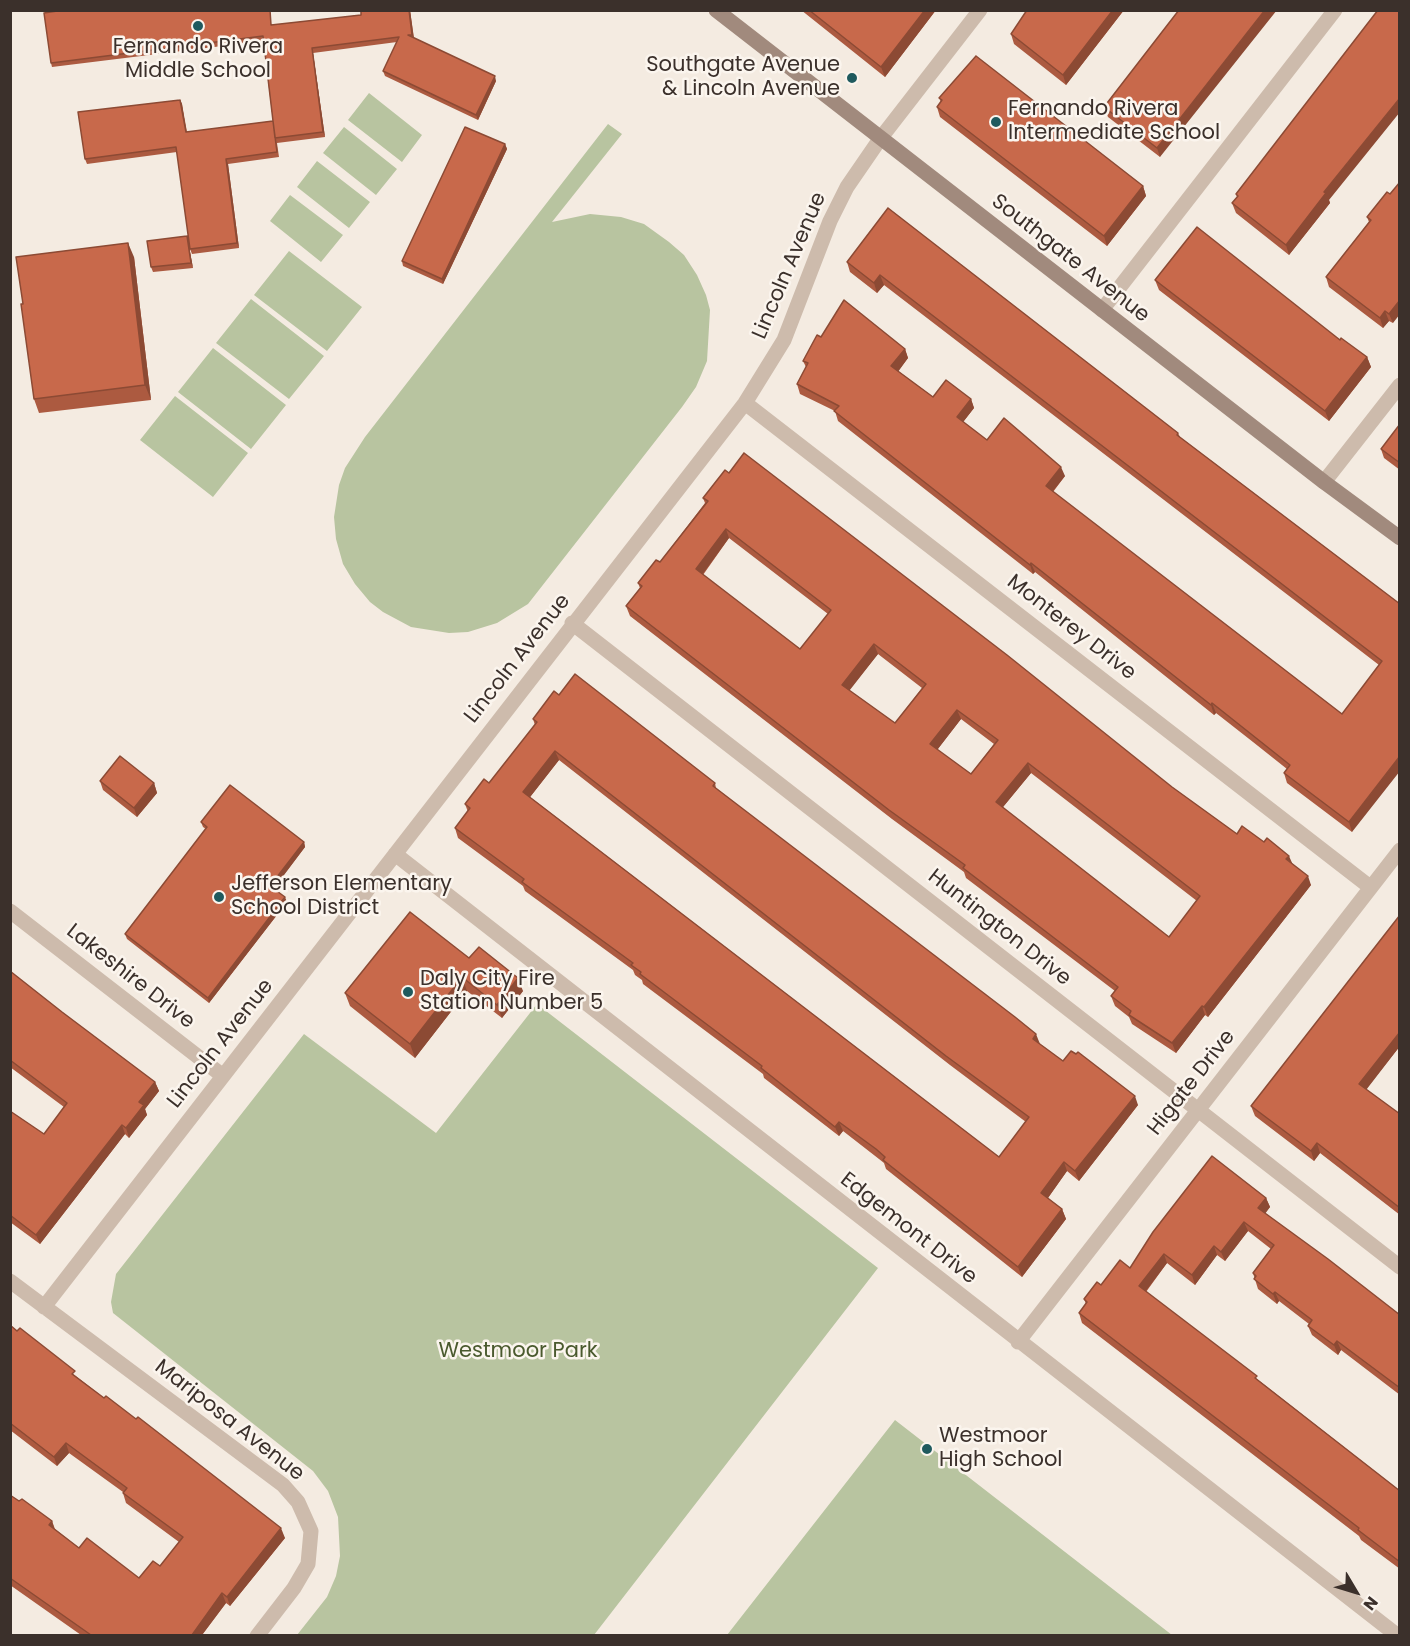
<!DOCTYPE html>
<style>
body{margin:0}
#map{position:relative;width:1410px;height:1646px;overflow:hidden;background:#f4ebe1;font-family:Poppins,sans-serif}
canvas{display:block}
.frame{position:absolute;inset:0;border:12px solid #3b302b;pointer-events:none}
.north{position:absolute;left:1326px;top:1562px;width:60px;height:60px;-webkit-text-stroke:4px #fbf5ee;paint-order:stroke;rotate:128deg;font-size:16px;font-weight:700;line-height:24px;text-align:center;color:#3b302b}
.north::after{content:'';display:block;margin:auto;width:21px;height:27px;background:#3b302b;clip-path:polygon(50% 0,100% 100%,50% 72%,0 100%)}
</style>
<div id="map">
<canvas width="1410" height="1646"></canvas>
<div class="frame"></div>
<div class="north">N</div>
</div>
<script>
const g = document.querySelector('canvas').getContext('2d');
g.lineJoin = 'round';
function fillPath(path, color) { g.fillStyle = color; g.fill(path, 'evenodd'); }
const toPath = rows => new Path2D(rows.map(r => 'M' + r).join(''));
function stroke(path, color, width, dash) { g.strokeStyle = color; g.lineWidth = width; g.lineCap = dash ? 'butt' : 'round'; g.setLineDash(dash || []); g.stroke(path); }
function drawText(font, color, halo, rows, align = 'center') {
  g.font = font + ' Poppins,sans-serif'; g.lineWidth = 5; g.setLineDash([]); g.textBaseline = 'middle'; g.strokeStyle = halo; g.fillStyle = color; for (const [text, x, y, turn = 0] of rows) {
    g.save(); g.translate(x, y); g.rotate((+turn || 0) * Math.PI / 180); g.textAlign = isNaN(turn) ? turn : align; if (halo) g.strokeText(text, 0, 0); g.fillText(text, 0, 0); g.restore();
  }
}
const green = toPath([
 [369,93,422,135,402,162,348,120],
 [608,124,622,134,552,222,590,214,621,217,644,224,669,242,684,255,697,275,706,295,710,310,707,361,696,387,682,407,528,604,497,623,468,632,449,633,411,627,383,612,370,602,355,584,343,564,336,539,334,517,339,485,345,468,365,437],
 [344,127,397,169,376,195,323,153],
 [317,161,370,202,349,228,297,187],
 [290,195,343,235,321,262,270,221],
 [289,251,362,307,327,351,254,295],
 [251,299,324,356,289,399,216,343],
 [213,348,286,405,251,449,178,392],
 [175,396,248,453,213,497,140,440],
 [537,1004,878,1268,594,1635,297,1635,327,1597,336,1576,340,1556,338,1517,328,1491,313,1471,113,1313,111,1302,116,1274,304,1034,436,1133],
 [895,1420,1172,1635,727,1635]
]);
const street = toPath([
 [1102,310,1335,10],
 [745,403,1370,887],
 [1324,482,1400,385],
 [572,623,1400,1267],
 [395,854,1398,1636],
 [10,911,223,1076],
 [10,1281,283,1485,298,1502,311,1531,308,1564,294,1588,257,1636],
 [44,1307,745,403,784,340,830,221,847,187,880,139,980,10],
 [1018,1342,1400,850]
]);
const secondary = toPath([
 [716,10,1324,482,1400,538]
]);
const wall = toPath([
 [361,10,410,10,414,38,496,81,478,120,385,76,383,71,397,42,313,53,325,137,277,143,279,157,228,164,239,248,192,254,190,249,177,152,87,164,85,159,180,100,182,104,187,132,273,121,263,41,52,67,51,63,273,25,361,15],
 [801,10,936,10,885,77],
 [1027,10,1124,10,1066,85,1014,44,1011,34],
 [1179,10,1160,157,1108,117,1104,107],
 [939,98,1143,186,1146,196,1107,246,940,117,937,107,941,102],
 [505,144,507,149,443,284,403,266,402,261],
 [1387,192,1393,323,1389,321,1383,328,1329,287,1326,277,1369,222,1367,217],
 [1236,194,1329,200,1330,203,1289,255,1236,213,1232,203,1237,197],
 [888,208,1178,433,1180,437,1400,604,1352,832,1287,783,1284,773,1287,769,1253,742,1216,713,1214,715,1035,572,1033,574,838,421,835,411,800,394,797,384,806,367,803,361,821,337,905,349,908,358,898,371,933,397,971,399,974,408,963,422,987,440,1065,476,1053,492,1342,714,1379,665,884,285,877,293,850,272,847,262],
 [187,236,188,241,193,268,153,272,151,267],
 [134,257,151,400,39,413,34,399,23,304],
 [1155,280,1340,340,1367,357,1371,367,1329,421,1159,290],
 [1400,424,1400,470,1384,458,1381,449],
 [703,498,1172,787,1237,834,1292,864,1311,885,1208,1017,1205,1015,1176,1053,1132,1024,1129,1017,1115,1006,1111,996,1115,991,966,878,964,872,892,819,630,616,626,606,640,588,638,583,660,562,705,503],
 [729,538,828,614,800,649,703,575],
 [878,654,922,688,895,723,849,690],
 [961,719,994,744,971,774,937,750],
 [1031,773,1197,901,1169,937,1002,808],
 [559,695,715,783,716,788,1040,1044,1063,1061,1138,1105,1079,1181,1067,1171,1048,1198,1062,1209,1066,1219,1022,1277,886,1169,884,1163,879,1159,843,1131,839,1136,764,1078,763,1074,643,984,642,980,635,975,633,970,525,891,523,886,458,838,455,828,468,812,465,804,489,783,535,725,533,719],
 [559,760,950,1065,1026,1122,999,1157,530,797],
 [100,781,154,783,157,793,137,817,103,790],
 [201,822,304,842,305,847,273,889,287,902,209,1003,127,939,125,934,206,829,203,827],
 [1400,915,1400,1046,1366,1089,1400,1114,1400,1215,1320,1153,1314,1161,1255,1116,1251,1106],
 [469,958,523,991,502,1018,467,991,415,1058,350,1006,345,993],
 [10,971,62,1012,155,1082,159,1091,145,1109,147,1115,129,1138,125,1134,40,1244,10,1222,10,1111,44,1134,64,1107,10,1067],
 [1266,1198,1270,1207,1265,1213,1400,1315,1400,1395,1341,1350,1338,1355,1312,1335,1308,1326,1309,1324,1279,1301,1277,1304,1258,1289,1253,1273,1271,1249,1248,1231,1225,1261,1217,1255,1195,1285,1167,1263,1146,1292,1400,1491,1400,1569,1361,1540,1359,1536,1082,1323,1079,1313,1086,1304,1084,1299,1101,1285,1130,1268],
 [10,1325,285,1538,230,1606,226,1603,202,1635,81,1635,10,1585,10,1495,19,1501,52,1521,55,1529,79,1548,139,1578,160,1566,179,1542,126,1503,123,1493,123,1492,69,1453,57,1466,10,1430]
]);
const shadedWall = toPath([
 [409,10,410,10,414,40,412,35],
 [925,10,936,10,885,77,881,67],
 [1113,10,1124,10,1066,85,1063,75],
 [1265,10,1277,10,1160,157,1157,148],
 [312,48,313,53,325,137,323,132],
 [495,76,496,81,478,120,476,115],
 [1400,98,1400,112,1329,200,1330,203,1289,255,1286,245,1324,192],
 [180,100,182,104,187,137,186,132],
 [505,144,507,149,443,284,442,279],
 [226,159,228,164,239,248,237,243],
 [1143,186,1146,196,1107,246,1104,236],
 [187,236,188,241,193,268,191,263],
 [128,243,134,257,151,400,145,385],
 [880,275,884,285,877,293,874,283],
 [1400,300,1400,314,1393,323,1389,314],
 [1385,311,1389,321,1383,328,1380,318],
 [905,349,908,358,895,376,891,366],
 [1367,357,1371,367,1329,421,1325,411],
 [971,399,974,408,960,426,957,417],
 [1061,467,1065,476,1049,496,1046,486],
 [726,529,729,538,699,579,696,569],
 [1031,563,1035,572,1033,574,1030,565],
 [874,644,878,654,846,695,842,685],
 [1212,703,1216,713,1214,715,1211,705],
 [957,710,961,719,934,754,930,744],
 [555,751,559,760,527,801,523,792],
 [1400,756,1400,771,1352,832,1349,822],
 [1028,763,1031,773,999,812,996,802],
 [154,783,157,793,137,817,134,808],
 [304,842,305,847,272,891,270,886],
 [1289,856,1293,865,1286,859],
 [1308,876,1311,885,1208,1017,1204,1007],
 [285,897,287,902,209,1003,208,998],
 [462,977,467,991,415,1058,410,1044],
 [518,978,523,991,502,1018,497,1005],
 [1202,1006,1205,1015,1176,1053,1172,1043],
 [1400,1032,1400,1046,1363,1094,1359,1084],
 [1036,1034,1040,1044,1033,1039],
 [155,1082,159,1091,145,1109,147,1115,129,1138,126,1128,139,1102],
 [1135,1096,1138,1105,1079,1181,1075,1171],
 [839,1122,843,1131,839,1136,835,1127],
 [122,1125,125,1134,40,1244,36,1235],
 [1317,1143,1320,1153,1314,1161,1311,1151],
 [1064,1162,1067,1171,1045,1202,1041,1193],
 [1266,1198,1270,1207,1262,1218,1258,1208],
 [1062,1209,1066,1219,1022,1277,1018,1267],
 [1244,1222,1248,1231,1225,1261,1221,1252],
 [1214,1246,1217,1255,1195,1285,1192,1275],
 [1164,1254,1167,1263,1142,1296,1139,1286],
 [1275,1292,1279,1301,1277,1304,1273,1294],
 [1337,1341,1341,1350,1338,1355,1334,1345],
 [66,1443,69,1453,57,1466,54,1457],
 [52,1521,55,1531,49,1525],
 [281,1528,285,1538,230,1606,227,1597],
 [222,1593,226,1603,202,1635,192,1635]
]);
const building = toPath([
 [270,10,271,25,361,15,361,10,409,10,412,35,408,35,495,76,476,115,383,71,399,37,312,48,323,132,275,138,263,36,51,63,44,13,64,10,270,10],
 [809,10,925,10,881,67,809,10],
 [1027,10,1113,10,1063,75,1011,34,1027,10],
 [1179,10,1265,10,1157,148,1104,107,1179,10],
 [1378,10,1400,10,1400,98,1324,192,1326,193,1286,245,1232,203,1238,196,1236,194,1378,10],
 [976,56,1143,186,1104,236,937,107,942,100,939,98,976,56],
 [180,100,186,132,273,121,277,152,226,159,237,243,190,249,176,147,85,159,78,112,180,100],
 [465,127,505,144,442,279,402,261,465,127],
 [1400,182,1400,300,1389,314,1385,311,1380,318,1326,277,1371,220,1367,217,1387,192,1390,194,1400,182],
 [888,208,1178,433,1177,435,1400,604,1400,756,1349,822,1284,773,1290,765,1212,703,1211,705,1031,563,1030,565,834,411,839,406,797,384,808,363,803,361,817,335,821,337,844,300,905,349,891,366,933,397,946,380,971,399,957,417,987,440,1004,418,1061,467,1046,486,1342,714,1382,661,880,275,874,283,847,262,888,208],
 [1197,227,1340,340,1341,338,1367,357,1325,411,1155,280,1197,227],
 [187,236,191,263,151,267,147,241,187,236],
 [128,243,145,385,34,399,21,304,23,304,16,257,128,243],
 [1400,424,1400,463,1381,449,1400,424],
 [744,453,1007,655,1172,787,1237,834,1242,826,1264,842,1267,838,1289,856,1286,859,1308,876,1204,1007,1202,1006,1172,1043,1129,1015,1131,1011,1111,996,1118,987,963,868,965,865,889,810,626,606,642,586,638,583,656,560,660,562,708,501,703,498,725,470,729,473,744,453],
 [726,529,831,610,800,649,696,569,726,529],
 [874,644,926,684,895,723,842,685,874,644],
 [957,710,998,740,971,774,930,744,957,710],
 [1028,763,1200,896,1169,937,996,802,1028,763],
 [575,674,715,783,713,786,1015,1017,1036,1034,1033,1039,1063,1061,1071,1051,1076,1054,1078,1052,1135,1096,1075,1171,1064,1162,1041,1193,1062,1209,1018,1267,883,1160,885,1157,876,1149,839,1122,835,1127,761,1068,762,1066,640,974,641,972,631,965,633,963,522,882,524,879,455,828,470,808,465,804,484,779,489,783,537,722,533,719,554,691,559,695,575,674],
 [555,751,946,1056,1029,1117,999,1157,523,792,555,751],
 [120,756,154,783,134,808,100,781,120,756],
 [230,785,304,842,270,886,285,897,208,998,125,934,207,827,201,822,230,785],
 [410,912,469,958,479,947,518,978,497,1005,462,977,410,1044,345,993,410,912],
 [1400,915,1400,1032,1359,1084,1400,1114,1400,1208,1317,1143,1311,1151,1251,1106,1400,915],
 [10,971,62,1012,155,1082,139,1102,144,1105,126,1128,122,1125,36,1235,10,1215,10,1111,44,1134,67,1103,10,1060,10,971],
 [1212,1156,1266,1198,1258,1208,1328,1259,1400,1315,1400,1388,1337,1341,1334,1345,1308,1326,1312,1320,1275,1292,1273,1294,1254,1279,1256,1276,1253,1273,1274,1245,1244,1222,1221,1252,1214,1246,1192,1275,1164,1254,1139,1286,1257,1376,1255,1378,1400,1491,1400,1562,1358,1530,1359,1528,1079,1313,1087,1302,1084,1299,1097,1282,1101,1285,1120,1260,1130,1268,1153,1232,1212,1156],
 [10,1325,17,1331,20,1328,75,1371,72,1374,104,1398,106,1396,136,1419,138,1417,281,1528,227,1597,222,1593,192,1635,91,1635,10,1578,10,1495,19,1501,22,1499,52,1521,49,1525,79,1548,87,1538,139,1578,153,1561,160,1566,183,1537,123,1493,127,1488,66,1443,54,1457,10,1423,10,1325]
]);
const markers = [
 [198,26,6,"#1f5a5e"],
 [852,78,6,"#1f5a5e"],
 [996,122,6,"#1f5a5e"],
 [219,897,6,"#1f5a5e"],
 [408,992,6,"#1f5a5e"],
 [927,1449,6,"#1f5a5e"]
];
const poiNames = [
 ["Fernando Rivera",198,48,"center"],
 ["Middle School",198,72,"center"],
 ["Southgate Avenue",840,66,"right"],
 ["& Lincoln Avenue",840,90,"right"],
 ["Fernando Rivera",1008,110],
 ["Intermediate School",1008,134],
 ["Jefferson Elementary",231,885],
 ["School District",231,909],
 ["Daly City Fire",420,980],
 ["Station Number 5",420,1004],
 ["Westmoor",939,1437],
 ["High School",939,1461]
];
const streetNames = [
 ["Southgate Avenue",1070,259,38],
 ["Lincoln Avenue",790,266,-67],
 ["Monterey Drive",1071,628,38],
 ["Lincoln Avenue",518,659,-52],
 ["Huntington Drive",999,928,38],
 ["Lakeshire Drive",130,977,38],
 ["Lincoln Avenue",221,1044,-52],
 ["Higate Drive",1192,1083,-52],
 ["Edgemont Drive",908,1229,38],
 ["Mariposa Avenue",229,1421,38]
];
const parkNames = [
 ["Westmoor Park",518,1352]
];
fillPath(green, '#b8c4a0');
stroke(street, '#cdbbac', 15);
stroke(secondary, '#a18a7d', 15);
fillPath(wall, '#ac5a40');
fillPath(shadedWall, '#8c4a34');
fillPath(building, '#c8694b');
stroke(building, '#8c4a34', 1.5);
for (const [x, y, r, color] of markers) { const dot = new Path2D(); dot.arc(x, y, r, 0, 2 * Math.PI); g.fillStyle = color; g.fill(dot); stroke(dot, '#fbf5ee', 2); }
drawText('21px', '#3b302b', '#fbf5ee', poiNames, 'left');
drawText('21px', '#3b302b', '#fbf5ee', streetNames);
drawText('21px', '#4a5a2e', '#fbf5ee', parkNames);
</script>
